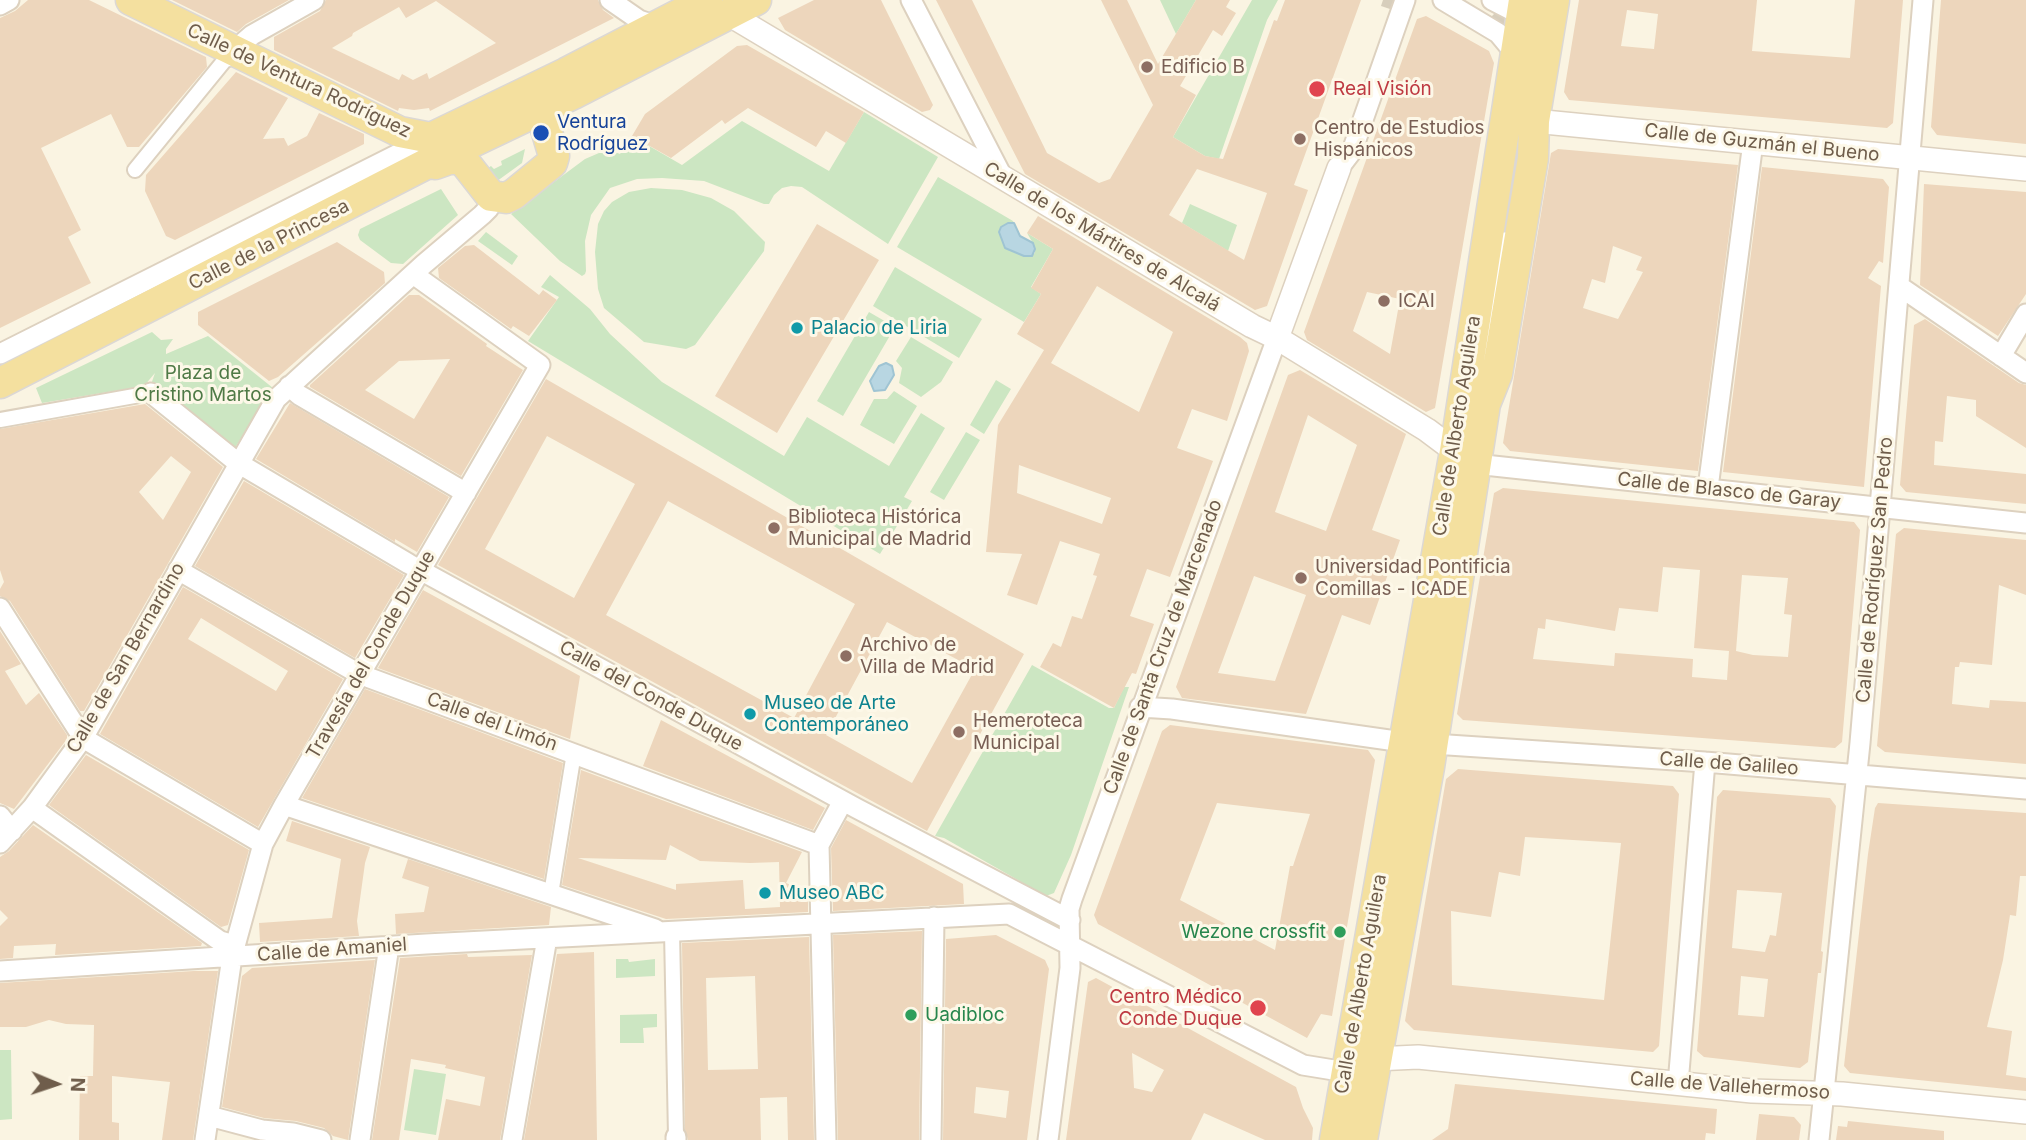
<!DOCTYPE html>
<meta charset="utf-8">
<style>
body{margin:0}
#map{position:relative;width:2026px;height:1140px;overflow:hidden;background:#faf4e2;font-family:Inter,sans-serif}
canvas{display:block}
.north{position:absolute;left:21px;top:1049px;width:70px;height:70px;-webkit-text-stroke:5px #fdf8e8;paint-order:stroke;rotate:92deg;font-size:19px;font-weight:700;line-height:28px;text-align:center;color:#6f5d4b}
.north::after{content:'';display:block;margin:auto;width:24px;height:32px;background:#6f5d4b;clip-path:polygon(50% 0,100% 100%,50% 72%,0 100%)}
</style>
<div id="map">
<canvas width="2026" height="1140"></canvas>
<div class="north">N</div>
</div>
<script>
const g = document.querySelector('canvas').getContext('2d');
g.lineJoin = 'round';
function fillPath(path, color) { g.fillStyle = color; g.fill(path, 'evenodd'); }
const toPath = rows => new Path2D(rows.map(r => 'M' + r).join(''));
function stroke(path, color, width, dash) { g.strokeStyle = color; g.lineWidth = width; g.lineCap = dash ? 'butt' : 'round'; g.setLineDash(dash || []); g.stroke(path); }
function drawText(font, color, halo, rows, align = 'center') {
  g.font = font + ' Inter,sans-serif'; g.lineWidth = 6; g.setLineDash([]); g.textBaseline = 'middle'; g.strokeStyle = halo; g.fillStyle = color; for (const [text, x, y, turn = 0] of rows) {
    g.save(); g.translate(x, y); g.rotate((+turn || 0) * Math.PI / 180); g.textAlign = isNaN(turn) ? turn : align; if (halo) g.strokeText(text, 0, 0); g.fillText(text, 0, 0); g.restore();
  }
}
const green = toPath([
 [1160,0,1196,0,1176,34],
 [1252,0,1278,0,1267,20,1219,159,1205,156,1173,137],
 [864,112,938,157,888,244,802,187,791,186,782,188,774,195,769,204,764,204,704,181,662,178,637,179,610,188,591,215,585,241,586,271,585,274,582,276,560,261,511,214,585,159,599,153,612,151,620,154,632,136,682,165,742,121,829,171],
 [525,149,522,163,493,184,484,171,491,166,494,169,502,165,501,161],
 [938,177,1013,221,1014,223,1011,223,1018,252,1028,257,1035,253,1034,245,1027,233,1053,249,1031,287,1041,294,1024,322,897,247],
 [651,188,682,190,711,198,734,211,765,242,764,251,695,345,686,349,644,342,604,308,598,289,595,252,598,224,604,211,612,202,629,192],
 [441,189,458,215,403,264,391,263,360,240,358,235,360,229],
 [1190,204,1237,225,1228,251,1182,223],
 [486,232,518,256,512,265,478,241],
 [895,267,982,319,959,358,873,306],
 [550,275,590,309,610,334,662,382,784,456,807,417,889,466,921,413,945,428,904,497,912,501,880,554,528,341,559,297,541,287],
 [869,312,895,327,843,416,817,401],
 [152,332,161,340,173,339,166,349,166,354,208,336,273,388,231,454,148,393,155,373,144,386,42,403,36,388],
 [911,337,953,362,941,382,921,397,899,383,902,368,896,361],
 [996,380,1011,389,984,434,970,425],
 [894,391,917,406,894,444,860,425,874,399,887,399],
 [966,432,980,440,944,500,930,492],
 [1032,665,1109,708,1114,708,1124,687,1129,687,1071,855,1054,893,1046,896,944,838,935,836],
 [616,959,628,959,629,962,655,959,655,976,616,978],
 [657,1014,657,1027,643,1028,644,1043,620,1043,620,1015],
 [0,1050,11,1050,12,1119,0,1120],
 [414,1069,446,1074,436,1135,404,1130]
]);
const water = toPath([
 [1008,223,1014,223,1020,236,1033,243,1035,249,1032,256,1024,256,1005,248,999,232,1001,227,1008,223],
 [886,363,892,366,894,375,885,390,874,391,870,381,879,366,886,363]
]);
const building = toPath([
 [28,0,89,0,206,57,207,67,139,147,127,147,111,114,41,148,81,230,68,237,91,283,0,328,0,18,15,11],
 [172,0,289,0,246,24,237,32],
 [326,0,598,0,603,10,614,18,430,111,429,108,414,110,399,108,398,111,274,50,274,37,320,11],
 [436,1,496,43,429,79,427,73,413,80,402,74,399,80,332,48,352,36,353,33,399,7,406,18],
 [814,0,881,0,933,105,930,110,922,112,785,30,778,18],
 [936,0,972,0,1047,153,1099,183,1110,179,1153,105,1101,0,1127,0,1158,64,1196,0,1230,0,1226,7,1236,13,1222,36,1213,30,1180,86,1196,95,1173,137,1205,156,1223,159,1274,20,1277,21,1285,0,1361,0,1294,185,1308,190,1267,306,1255,310,1025,174],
 [1197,169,1267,193,1244,260,1169,215],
 [1579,0,1757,0,1752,51,1850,58,1855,0,1903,0,1893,123,1887,128,1569,100,1564,92],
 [1627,10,1658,14,1654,49,1621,46],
 [1941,0,2026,0,2026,144,1937,135,1931,127],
 [1426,16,1489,51,1494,63,1435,408,1426,412,1307,340,1304,332,1417,19],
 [1367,292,1400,299,1390,354,1353,331],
 [747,45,864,112,846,143,826,131,816,147,748,108,725,124,722,120,671,158,632,136,645,114,737,46],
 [236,72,288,98,263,139,284,138,288,146,307,136,319,113,364,134,364,144,175,240,166,236,145,191,146,175],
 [1558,149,1738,165,1698,471,1510,451,1503,443,1551,153],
 [1613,246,1642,257,1636,270,1643,272,1618,319,1583,308,1592,279,1605,283],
 [1762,167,1883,179,1889,187,1883,263,1879,261,1868,278,1881,286,1864,487,1723,472],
 [1924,184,2026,192,2026,294,1998,336,1920,285],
 [1038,216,1240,337,1247,343,1249,351,1227,421,1192,409,1177,448,1213,461,1170,577,1147,569,1130,616,1154,624,1136,674,1132,673,1114,708,1040,667,1053,643,1061,647,1072,616,1082,619,1097,576,1093,575,1100,554,1060,541,1037,605,1007,595,1022,554,986,552,998,425,1044,350,1017,334,1041,294,1031,288,1053,249,1027,233],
 [1097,286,1173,332,1139,412,1051,363],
 [1019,465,1111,498,1102,524,1017,493],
 [817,224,879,260,777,433,715,396],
 [337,242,384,272,385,283,278,377,269,381,198,325,198,312],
 [474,245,539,295,543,290,557,300,529,336,513,326,511,329,439,278,438,268,465,246],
 [409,295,419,295,487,344,486,346,523,370,461,476,310,387,310,385],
 [450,359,414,419,365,390,399,361],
 [1925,319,2019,383,2026,385,2026,448,1976,416,1976,400,1947,396,1943,442,1935,441,1934,465,2026,474,2026,504,1906,492,1900,485,1914,325],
 [1300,370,1406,434,1372,530,1400,540,1370,625,1342,615,1306,714,1182,698,1176,687,1288,375],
 [1308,415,1357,445,1326,531,1275,512],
 [1254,576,1306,595,1275,681,1218,673],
 [546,379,1024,654,927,831,438,565],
 [547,436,635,484,574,598,485,549],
 [668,501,855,604,794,718,606,615],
 [887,622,975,669,912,783,826,735],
 [290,403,449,497,417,552,395,539,395,542,256,459],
 [145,404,223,467,84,711,80,711,10,601,0,596,0,589,4,582,0,570,0,429],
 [171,456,191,472,163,520,139,492],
 [244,481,404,575,355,658,195,566],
 [1503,488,1854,522,1860,530,1842,742,1835,748,1463,720,1457,714,1494,493],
 [1663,567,1700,570,1694,648,1729,651,1727,680,1692,677,1693,659,1615,653,1614,666,1533,659,1538,628,1545,629,1546,619,1615,631,1619,608,1658,612],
 [1742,575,1788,578,1784,614,1792,615,1788,657,1753,655,1736,651],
 [1904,528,2026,540,2026,595,1999,585,1992,665,1960,662,1959,667,1955,667,1952,704,1989,708,1990,700,2026,702,2026,764,1885,752,1877,746,1896,534],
 [183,587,343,679,258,827,100,734],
 [201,618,288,671,276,691,188,639],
 [423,590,580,676,570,739,378,668],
 [0,631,21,664,5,671,26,705,39,693,67,735,67,739,14,809,0,803],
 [365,689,563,763,544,879,302,798],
 [661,720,825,808,813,830,643,766],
 [1170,725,1368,750,1375,760,1332,1016,1321,1014,1307,1038,1098,924,1094,915,1162,731],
 [1217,803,1310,814,1293,866,1290,866,1275,950,1180,900],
 [86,755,249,850,228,925,221,927,49,805],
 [1458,769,1673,786,1679,794,1659,1046,1653,1052,1414,1030,1405,1021,1446,779],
 [1525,837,1621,843,1604,1000,1452,985,1451,911,1491,917,1499,872,1520,876],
 [581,770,802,852,786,883,808,892,808,912,666,919,562,885],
 [670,845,700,861,750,863,779,862,780,907,745,909,743,880,676,884,676,890,578,858,666,860],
 [1723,790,1830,798,1836,806,1821,951,1823,952,1821,973,1818,973,1808,1062,1800,1068,1704,1057,1697,1051,1717,797],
 [1737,890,1782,893,1776,936,1770,935,1765,952,1732,948],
 [1741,976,1768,979,1764,1017,1738,1015],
 [1878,803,2026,813,2026,876,2020,876,2016,916,2010,915,2003,960,1987,1027,2012,1031,2006,1075,2026,1078,2026,1091,1850,1073,1844,1066,1868,854,1875,808],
 [846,820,963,884,964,904,833,911,831,848],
 [292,821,370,847,365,863,357,921,359,936,260,942,259,923,332,918,341,859,286,841],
 [33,825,202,943,201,946,55,955,56,944,14,946,13,958,0,959,0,926,8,918,0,910,0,857,9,851],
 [408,859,551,907,549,925,396,934,395,914,424,912,429,887,402,878],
 [922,931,919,1140,838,1140,833,935],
 [996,935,1045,960,1049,969,1027,1140,943,1140,946,939],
 [976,1087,1009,1091,1006,1118,974,1113],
 [809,937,814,1140,788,1140,787,1097,760,1098,761,1140,688,1140,685,1130,682,943],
 [755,976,758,1069,708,1070,706,978],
 [594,952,597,1140,524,1140,557,954],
 [467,954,468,957,532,955,500,1140,438,1140,446,1099,480,1106,485,1077,445,1068,446,1065,411,1059,399,1140,372,1140,400,958],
 [375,960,348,1140,333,1136,324,1128,296,1121,264,1118,222,1107,242,976,252,968],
 [194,971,218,971,193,1140,162,1140,170,1082,112,1076,112,1122,119,1123,119,1140,79,1140,80,1076,93,1076,94,1025,66,1024,49,1020,26,1027,0,1027,0,983],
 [1096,978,1296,1087,1303,1108,1313,1128,1312,1140,1265,1140,1204,1113,1191,1140,1066,1140,1088,982],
 [1132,1053,1164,1070,1152,1092,1134,1088],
 [1455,1084,1717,1109,1715,1134,1706,1133,1705,1140,1432,1140,1448,1129],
 [1759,1114,1794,1117,1801,1125,1799,1140,1756,1140],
 [1848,1121,1944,1131,1944,1140,1836,1140,1838,1126,1847,1127]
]);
const minorTunnel = toPath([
 [1390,9,1393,0],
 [1494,14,1509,29,1517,46]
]);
const pedestrian = toPath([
 [135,170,224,61,238,54],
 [0,420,151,393],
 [551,894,574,753],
 [672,931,676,1137]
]);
const minor = toPath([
 [610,0,639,20,656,26],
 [911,0,1003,178],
 [1443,0,1498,33,1518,57],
 [1492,0,1521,15,1523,25],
 [0,5,9,0],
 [239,53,245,41,252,35,314,0],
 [1339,168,1352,151,1405,0],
 [1899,286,2026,373],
 [0,354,430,138],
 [1486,354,1504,242],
 [2001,356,2026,314],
 [289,386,299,395,466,493],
 [151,393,238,463,409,564,856,808,1070,920],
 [1468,460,1475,464,2026,523],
 [1708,488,1753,142],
 [178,570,359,674,819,845],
 [0,608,83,738,263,844],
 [1140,707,1172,709,1403,742,1705,762,2026,789],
 [284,805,655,929],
 [32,808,220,941,234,945],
 [0,816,12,831],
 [0,843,32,808,83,738,276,399,424,264,482,215,489,208,491,196],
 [0,971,426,944,1009,914,1303,1065,1346,1072],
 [1678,1084,1705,762],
 [209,1116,262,1130,293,1133,321,1140],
 [676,1137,676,1140],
 [205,1140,232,957,263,844,284,805,540,365,413,274],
 [360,1140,389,946],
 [512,1140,547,938],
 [826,1140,819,845,843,801],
 [931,1140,934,917],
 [1048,1140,1070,968,1069,909,1072,899,1277,338],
 [1819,1140,1860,743,1923,0]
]);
const tertiary = toPath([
 [727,13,1252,326,1277,338,1427,430,1455,451],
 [1534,121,2026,169],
 [1277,338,1339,168],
 [1361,1065,1375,1059,1418,1057,1752,1091,1842,1094,2026,1112]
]);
const primary = toPath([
 [131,0,400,132,431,138,566,73,707,0],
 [435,164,449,159,462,159,491,196,506,198,514,194,552,163,554,156,540,109,536,101,529,96],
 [0,383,424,165,575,93,756,0],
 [1335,1140,1455,451,1524,0],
 [1362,1140,1429,767,1485,404,1497,374,1533,158,1534,121,1554,0]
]);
const markers = [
 [1147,67,7,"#8d6e63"],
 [1317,89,9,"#e0444e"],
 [541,133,9,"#1a4fb4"],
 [1300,139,7,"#8d6e63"],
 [1384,301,7,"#8d6e63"],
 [797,328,7,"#0f9aa8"],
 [774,528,7,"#8d6e63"],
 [1301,578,7,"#8d6e63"],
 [846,656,7,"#8d6e63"],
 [750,714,7,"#0f9aa8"],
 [959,732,7,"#8d6e63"],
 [765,893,7,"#0f9aa8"],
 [1340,932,7,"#2e9e5b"],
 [1258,1008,9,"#e0444e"],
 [911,1015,7,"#2e9e5b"]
];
const educationNames = [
 ["Edificio B",1161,67],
 ["Centro de Estudios",1314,128],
 ["Hispánicos",1314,150],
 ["ICAI",1398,301],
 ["Biblioteca Histórica",788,517],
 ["Municipal de Madrid",788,539],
 ["Universidad Pontificia",1315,567],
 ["Comillas - ICADE",1315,589],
 ["Archivo de",860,645],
 ["Villa de Madrid",860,667],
 ["Hemeroteca",973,721],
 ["Municipal",973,743]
];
const streetNames = [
 ["Calle de Ventura Rodríguez",299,81,25],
 ["Calle de Guzmán el Bueno",1762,143,6],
 ["Calle de los Mártires de Alcalá",1102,237,31],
 ["Calle de la Princesa",269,245,-27],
 ["Calle de Alberto Aguilera",1457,426,-81],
 ["Calle de Blasco de Garay",1729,491,6],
 ["Calle de Rodríguez San Pedro",1875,570,-85],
 ["Calle de Santa Cruz de Marcenado",1163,647,-70],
 ["Travesía del Conde Duque",371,655,-60],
 ["Calle de San Bernardino",126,658,-60],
 ["Calle del Conde Duque",651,696,29],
 ["Calle del Limón",492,722,20],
 ["Calle de Galileo",1729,764,4],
 ["Calle de Amaniel",332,950,-4],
 ["Calle de Alberto Aguilera",1361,984,-80],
 ["Calle de Vallehermoso",1730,1086,4]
];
const healthNames = [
 ["Real Visión",1333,89],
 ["Centro Médico",1242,997,"right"],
 ["Conde Duque",1242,1019,"right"]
];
const transitNames = [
 ["Ventura",557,122],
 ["Rodríguez",557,144]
];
const cultureNames = [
 ["Palacio de Liria",811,328],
 ["Museo de Arte",764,703],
 ["Contemporáneo",764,725],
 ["Museo ABC",779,893]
];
const parkNames = [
 ["Plaza de",203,373],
 ["Cristino Martos",203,395]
];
const leisureNames = [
 ["Wezone crossfit",1326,932],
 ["Uadibloc",925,1015,"left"]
];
fillPath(green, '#cce6c2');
fillPath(water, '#b8d6e2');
stroke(water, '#9fc4d3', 2);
fillPath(building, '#edd6bc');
stroke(minorTunnel, '#d7cebc', 19, [19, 10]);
stroke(pedestrian, '#ddd1bf', 18);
stroke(minor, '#ddd1bf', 23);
stroke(tertiary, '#ddd1bf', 26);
stroke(primary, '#dcd8d4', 33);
stroke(pedestrian, '#fff', 14);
stroke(minor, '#fff', 19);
stroke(tertiary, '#fff', 23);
stroke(primary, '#f4e09f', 30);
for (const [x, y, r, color] of markers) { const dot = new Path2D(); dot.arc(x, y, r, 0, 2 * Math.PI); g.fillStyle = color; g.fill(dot); stroke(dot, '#fdf8e8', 2.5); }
drawText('19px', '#785e54', '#fdf8e8', educationNames, 'left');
drawText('19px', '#6f5d4b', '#fdf8e8', streetNames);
drawText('19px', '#be3a42', '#fdf8e8', healthNames, 'left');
drawText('19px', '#164399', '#fdf8e8', transitNames, 'left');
drawText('19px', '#0d838f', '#fdf8e8', cultureNames, 'left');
drawText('19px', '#4f7a46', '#fdf8e8', parkNames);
drawText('19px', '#27864d', '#fdf8e8', leisureNames, 'right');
</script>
